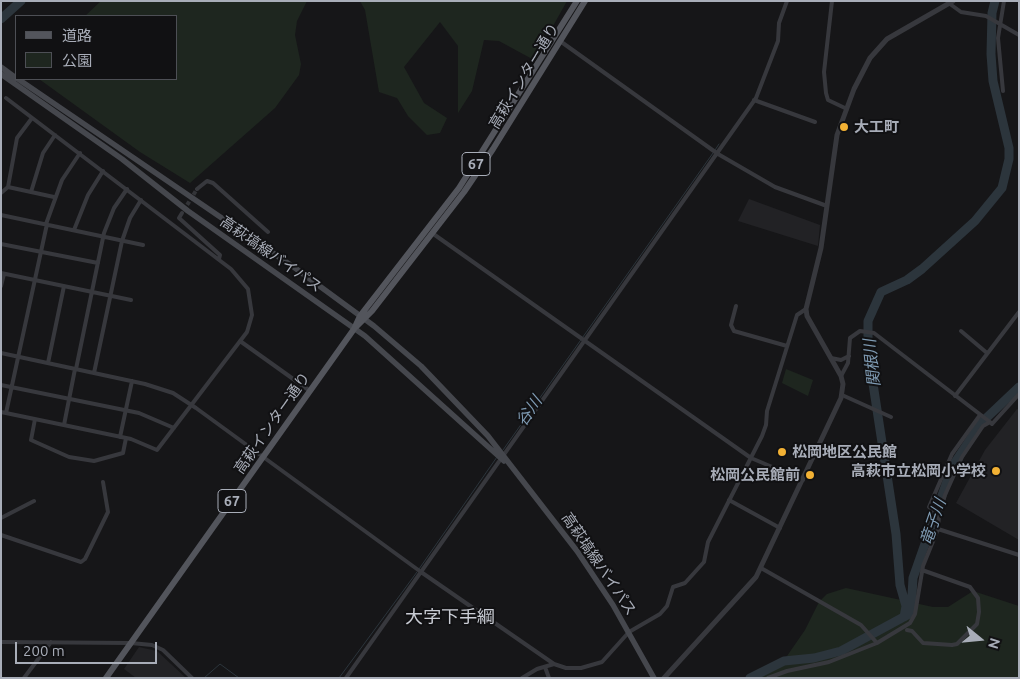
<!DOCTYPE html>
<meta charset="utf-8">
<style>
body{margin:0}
#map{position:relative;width:1020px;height:679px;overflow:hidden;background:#161618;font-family:Ubuntu,"Noto Sans JP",sans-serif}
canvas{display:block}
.frame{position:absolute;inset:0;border:2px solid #a8adb8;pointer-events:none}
.legend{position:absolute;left:15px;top:15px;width:162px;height:65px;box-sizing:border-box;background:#111113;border:1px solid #4d4f55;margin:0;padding:6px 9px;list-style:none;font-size:15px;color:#a8adb8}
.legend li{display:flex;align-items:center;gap:10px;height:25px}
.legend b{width:25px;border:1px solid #4d4f55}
.north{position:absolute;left:955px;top:614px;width:50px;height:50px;-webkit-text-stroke:4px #111113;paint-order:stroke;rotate:107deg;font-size:14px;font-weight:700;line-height:20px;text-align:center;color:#a8adb8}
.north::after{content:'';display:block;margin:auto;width:18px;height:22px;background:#a8adb8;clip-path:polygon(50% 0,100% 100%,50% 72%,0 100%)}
.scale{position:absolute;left:15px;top:642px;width:142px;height:22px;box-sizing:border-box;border:2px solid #a8adb8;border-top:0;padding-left:6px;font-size:15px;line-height:18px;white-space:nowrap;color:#a8adb8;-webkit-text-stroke:4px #111113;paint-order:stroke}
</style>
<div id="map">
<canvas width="1020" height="679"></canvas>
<div class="frame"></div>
<ul class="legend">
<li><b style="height:6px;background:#53555c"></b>道路</li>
<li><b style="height:14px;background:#1e261f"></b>公園</li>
</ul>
<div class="north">N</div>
<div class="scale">200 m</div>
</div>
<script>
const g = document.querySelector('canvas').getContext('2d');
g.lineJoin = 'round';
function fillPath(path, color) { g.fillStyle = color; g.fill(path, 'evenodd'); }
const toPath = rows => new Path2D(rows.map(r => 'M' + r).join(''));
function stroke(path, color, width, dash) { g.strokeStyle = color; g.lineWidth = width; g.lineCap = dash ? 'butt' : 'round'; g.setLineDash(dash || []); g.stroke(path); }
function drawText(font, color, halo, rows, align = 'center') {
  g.font = font + ' Ubuntu,"Noto Sans JP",sans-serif'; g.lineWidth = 4; g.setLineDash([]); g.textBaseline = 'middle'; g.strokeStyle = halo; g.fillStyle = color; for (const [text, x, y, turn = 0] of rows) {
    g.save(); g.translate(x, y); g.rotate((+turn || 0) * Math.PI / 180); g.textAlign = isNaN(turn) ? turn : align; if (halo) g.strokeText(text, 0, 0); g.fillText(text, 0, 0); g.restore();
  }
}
const built = toPath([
 [749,199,820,225,818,246,738,221],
 [1017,409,1019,410,1019,540,956,503,985,450],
 [139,647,157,651,186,678,136,678,124,669]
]);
const green = toPath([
 [101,1,307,1,297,21,295,35,301,64,299,75,275,108,190,183,140,152,39,79,176,79,176,16,85,16],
 [360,1,567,1,534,60,499,41,484,40,472,91,458,113,458,46,440,22,404,67,424,103,447,118,440,133,427,135,408,116,397,98,379,92,365,10],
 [786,369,813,380,808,396,782,383],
 [846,588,933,607,948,607,973,591,1019,606,1019,678,755,678,787,656,805,630,819,602,827,594]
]);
const stream = toPath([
 [715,150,719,144],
 [503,450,713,153],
 [419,569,497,457],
 [204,678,220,664,239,678],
 [339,678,417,572]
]);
const river = toPath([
 [1,19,21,1],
 [904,617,906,606,900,585,896,534,868,351,868,321,881,292,907,280,922,269,975,221,1002,188,1009,159,1009,148,993,81,991,54,992,13,995,1],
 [750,678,784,661,814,658,841,651,911,613,913,578,952,467,981,423,1019,387]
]);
const minorTunnel = toPath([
 [184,210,197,189]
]);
const minor = toPath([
 [832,1,824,72,826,93,828,100,847,109],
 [950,4,961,12,986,16,1019,35],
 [560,41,718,154,775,187,827,206],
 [1003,91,998,38,1004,1],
 [754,100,815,122],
 [8,187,54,197],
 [197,189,207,181,213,183,268,232],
 [31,192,43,153,55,135],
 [1,193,8,187,17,138,32,118],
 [182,213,179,218,220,255,219,259],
 [1,215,143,245],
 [46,224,62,180,80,153],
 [74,230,88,195,103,171],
 [432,233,751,458,803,480],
 [1,244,98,263],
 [1,273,131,300],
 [1,286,4,274],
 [736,306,731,325,734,331,787,346],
 [961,331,987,353],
 [240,341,310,391],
 [1,353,145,384,173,393,196,408,421,572,554,664,566,668,581,668,602,662,629,632,660,614,667,606,673,587,685,583,704,562,708,542,762,436,766,425,767,411,797,315,806,309],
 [831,358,841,360,849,356],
 [48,363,64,286],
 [76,369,104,233,114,208,127,189],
 [94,373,122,241,130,218,141,200],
 [841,376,848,363,850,338,860,331,874,333,990,422],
 [1,385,139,413,174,428],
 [842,395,891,417],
 [955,396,1019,312],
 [1,412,131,439,157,450,247,332,252,315,248,289,231,269,6,98],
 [6,413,47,224],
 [35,419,31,440,69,457,94,461,123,453,126,438],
 [64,425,75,369],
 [120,437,132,381],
 [729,500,780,528],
 [939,515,945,495,962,457,983,426,990,422,992,424,1019,394],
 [1,518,34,501],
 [938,529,1019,555],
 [1,535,81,562,85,559,108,512,103,482],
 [761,568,861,625,877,643],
 [907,630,912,631,923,643,952,645,957,644,977,624,979,612,978,598,970,587,922,570],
 [1,642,131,643,152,645,163,650,192,678],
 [545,667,549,678],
 [24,678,51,642],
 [346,678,756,98,778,41,779,23,787,1],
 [522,678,537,669,554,664],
 [768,678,787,671,829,662,877,643,910,623,915,614,923,566,938,529,939,515,929,507,952,454,980,415]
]);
const tertiary = toPath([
 [664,678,756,577,841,398,843,384,841,376,807,316,806,309,821,248,837,135,854,89,870,58,887,39,953,1]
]);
const secondary = toPath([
 [1,67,16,78],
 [1,74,122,159,188,211,365,336,504,461],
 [18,79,295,268,374,326,421,366,488,436,577,551,613,605,654,678]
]);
const primary = toPath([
 [356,327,372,311,464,192,493,149,585,1],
 [106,678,354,329,360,316,459,188,577,1]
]);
const markers = [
 [844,127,5,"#f2b134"],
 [782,452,5,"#f2b134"],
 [996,471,5,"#f2b134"],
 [810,475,5,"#f2b134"]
];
const shields = [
 [476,164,28],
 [232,501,28]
];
const shieldNames = [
 ["67",476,164],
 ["67",232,501]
];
const streetNames = [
 ["高萩インター通り",524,76,-59],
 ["高萩塙線バイパス",271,254,35],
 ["高萩インター通り",272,423,-55],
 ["高萩塙線バイパス",599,564,56]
];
const poiNames = [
 ["大工町",854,127],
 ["松岡地区公民館",792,452],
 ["高萩市立松岡小学校",986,471,"right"],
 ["松岡公民館前",800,475,"right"]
];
const waterNames = [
 ["関根川",872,363,-96],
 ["谷川",529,411,-55],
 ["竜子川",933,522,-71]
];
const quarterNames = [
 ["大字下手綱",450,617]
];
fillPath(built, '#222225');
fillPath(green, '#1e261f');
stroke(stream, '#2c353c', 1);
stroke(river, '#2c353c', 9);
stroke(minorTunnel, '#333438', 4, [4, 2]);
stroke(minor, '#37383d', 4);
stroke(tertiary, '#37383d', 5);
stroke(secondary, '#45474d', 5.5);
stroke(primary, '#53555c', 6);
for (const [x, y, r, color] of markers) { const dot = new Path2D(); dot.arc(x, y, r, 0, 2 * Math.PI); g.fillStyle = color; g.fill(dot); stroke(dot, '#111113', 2); }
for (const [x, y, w] of shields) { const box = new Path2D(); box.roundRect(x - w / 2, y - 11.5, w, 23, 4); g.fillStyle = '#111113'; g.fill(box); stroke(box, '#a8adb8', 1); }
drawText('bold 14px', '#a8adb8', null, shieldNames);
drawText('15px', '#a8adb8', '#111113', streetNames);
drawText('bold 15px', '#a8adb8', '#111113', poiNames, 'left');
drawText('italic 16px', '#7f9bb3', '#111113', waterNames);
drawText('18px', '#c9ccd4', '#111113', quarterNames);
</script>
